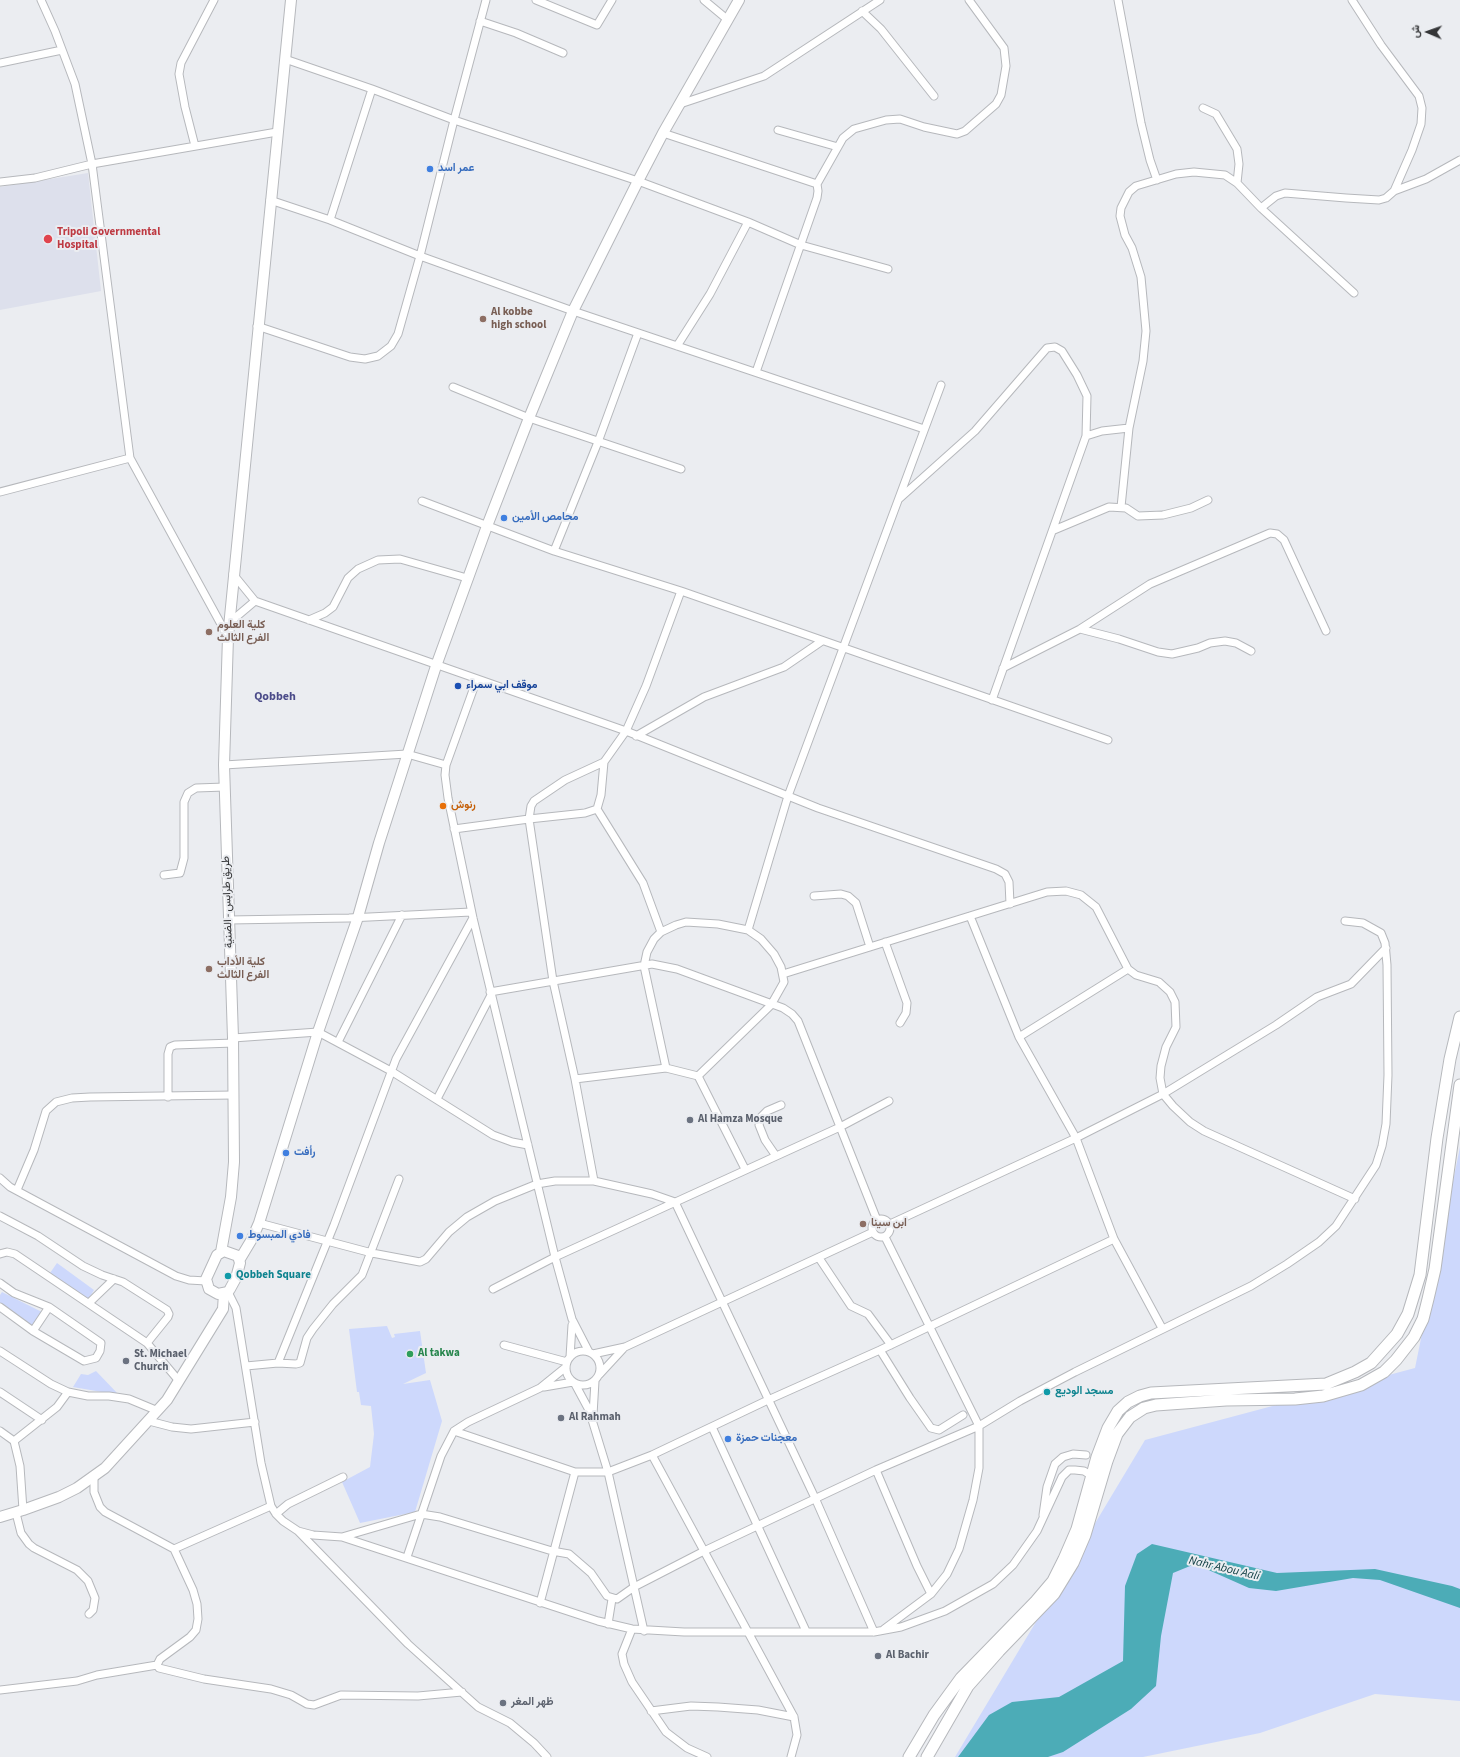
<!DOCTYPE html>
<meta charset="utf-8">
<style>
body{margin:0}
#map{position:relative;width:1460px;height:1757px;overflow:hidden;background:#ebedf1;font-family:"Source Sans 3",Vazirmatn,sans-serif}
canvas{display:block}
.north{position:absolute;left:1408px;top:12px;width:40px;height:40px;-webkit-text-stroke:3px #ebedf1;paint-order:stroke;rotate:272deg;font-size:11px;font-weight:700;line-height:16px;text-align:center;color:#343537}
.north::after{content:'';display:block;margin:auto;width:14px;height:18px;background:#343537;clip-path:polygon(50% 0,100% 100%,50% 72%,0 100%)}
</style>
<div id="map">
<canvas width="1460" height="1757"></canvas>
<div class="north">ش</div>
</div>
<script>
const g = document.querySelector('canvas').getContext('2d');
g.lineJoin = 'round';
function fillPath(path, color) { g.fillStyle = color; g.fill(path, 'evenodd'); }
const toPath = rows => new Path2D(rows.map(r => 'M' + r).join(''));
function stroke(path, color, width, dash) { g.strokeStyle = color; g.lineWidth = width; g.lineCap = dash ? 'butt' : 'round'; g.setLineDash(dash || []); g.stroke(path); }
function drawText(font, color, halo, rows, align = 'center') {
  g.font = font + ' "Source Sans 3",Vazirmatn,sans-serif'; g.lineWidth = 4; g.setLineDash([]); g.textBaseline = 'middle'; g.strokeStyle = halo; g.fillStyle = color; for (const [text, x, y, turn = 0] of rows) {
    g.save(); g.translate(x, y); g.rotate((+turn || 0) * Math.PI / 180); g.textAlign = isNaN(turn) ? turn : align; if (halo) g.strokeText(text, 0, 0); g.fillText(text, 0, 0); g.restore();
  }
}
const built = toPath([
 [88,173,101,291,0,310,0,187]
]);
const green = toPath([
 [1460,1147,1460,1701,1375,1694,1260,1733,1143,1757,955,1757,1145,1440,1415,1368],
 [57,1263,94,1290,88,1300,50,1273],
 [2,1292,42,1312,32,1328,0,1306,0,1295],
 [387,1326,392,1338,395,1337,394,1334,420,1331,426,1373,403,1384,430,1380,442,1421,415,1512,360,1523,342,1482,370,1467,374,1434,371,1406,361,1405,359,1392,357,1392,349,1329],
 [96,1371,119,1395,73,1387,81,1374,88,1375]
]);
const water = toPath([
 [1152,1544,1277,1573,1375,1569,1452,1586,1460,1589,1460,1608,1380,1580,1353,1578,1276,1591,1249,1588,1195,1564,1173,1573,1161,1636,1156,1686,1131,1709,1063,1752,1048,1757,958,1757,989,1715,1012,1702,1059,1697,1123,1661,1125,1586,1137,1554]
]);
const street = toPath([
 [41,0,55,31,75,84,92,164,130,458,228,637],
 [536,0,597,25,612,0],
 [704,0,728,20],
 [1118,0,1141,123,1150,160,1157,180],
 [862,11,881,29,934,96],
 [480,21,516,33,563,53],
 [285,59,372,89,454,120,638,181,748,222,801,245,888,269],
 [0,63,62,50],
 [680,104,764,76,880,0],
 [1203,108,1216,114,1237,149,1239,164,1237,183],
 [778,130,838,147],
 [663,133,817,184,818,191,817,198,756,372],
 [195,146,185,107,179,74,181,63,214,0],
 [0,182,35,178,92,164,277,132],
 [817,184,843,138,854,129,886,120,900,119,924,127,957,134,965,131,996,104,1001,95,1006,66,1004,48,969,0],
 [1394,191,1426,179,1460,160],
 [270,200,330,220,420,256,573,311,924,429],
 [1261,208,1276,196,1285,193,1346,198,1379,200,1386,198,1394,191,1412,150,1421,124,1422,108,1419,96,1381,45,1352,0],
 [330,220,372,89],
 [257,326,350,357,365,359,378,356,391,346,398,334,420,256,454,120,486,0],
 [677,346,710,294,748,222],
 [453,387,529,418,681,469],
 [1086,436,1102,431,1129,428],
 [0,492,130,458],
 [899,499,975,431,1047,348,1055,347,1062,351,1077,375,1087,396,1086,436,992,700],
 [422,501,554,551,681,591,1108,740],
 [1121,507,1129,428,1143,361,1146,331,1141,277,1132,248,1125,235,1120,216,1121,208,1129,192,1136,186,1176,174,1194,172,1225,175,1237,183,1261,208,1354,293],
 [1054,530,1109,507,1126,508,1138,516,1163,515,1191,508,1208,500],
 [554,551,598,442,638,333],
 [233,574,255,601,626,731,818,808,996,869,1005,874,1009,882,1010,904],
 [309,620,325,613,333,607,348,578,358,569,378,560,400,559,467,578],
 [229,623,255,601],
 [1080,629,1119,639,1158,652,1172,654,1198,648,1210,643,1225,641,1236,643,1251,651],
 [1003,668,1080,629,1150,584,1270,533,1277,534,1284,540,1326,631],
 [477,679,446,765,445,775,448,798,473,918,555,1257,572,1319,589,1352],
 [636,736,704,697,784,667,822,641],
 [604,762,601,795,597,809,585,813,529,819,531,806,534,801,565,780,604,762,626,731,646,686,681,591],
 [224,765,407,754,446,765],
 [597,809,643,883,661,932],
 [454,829,529,819,553,981,575,1079,594,1181],
 [164,875,180,873,184,858,184,802,188,793,196,788,225,787],
 [814,896,841,894,848,896,856,903,870,947],
 [970,916,1019,1037,1076,1138,1114,1239,1162,1328],
 [229,920,349,918,471,912],
 [885,942,907,1003,906,1013,900,1023],
 [783,974,1047,892,1066,891,1081,895,1096,907,1128,969,1136,975,1159,982,1170,992,1175,1002,1176,1027,1166,1047,1161,1066,1160,1078,1163,1094,1173,1106,1190,1122,1204,1131,1355,1199],
 [490,992,652,964,677,969,783,1008,792,1014,798,1021,877,1220],
 [1019,1037,1128,969],
 [233,1038,318,1032,391,1071,493,1135,512,1142,528,1145],
 [338,1042,402,915],
 [666,1068,644,966,647,952,654,939,661,932,676,925,686,922,718,924,748,930,788,796,941,385],
 [698,1076,771,1005,784,982,781,967,774,954,761,939,748,930],
 [575,1079,666,1068,698,1076,745,1169],
 [168,1097,168,1054,170,1047,175,1045,234,1043],
 [437,1099,491,995],
 [776,1156,765,1140,759,1125,761,1117,767,1111,781,1105],
 [0,1178,10,1187,176,1276,189,1280,206,1281],
 [17,1190,34,1150,46,1111,56,1102,72,1098,90,1097,234,1095],
 [0,1216,38,1236,83,1266,102,1275,123,1282,167,1310,169,1314,168,1317,147,1343,15,1254,7,1252,0,1254],
 '872 1228a9 9 0 1 1 18 0a9 9 0 1 1-18 0Z',
 [259,1223,372,1253,420,1262,426,1259,449,1232,467,1217,495,1201,537,1184,555,1181,594,1181,652,1194,675,1202,815,1498,874,1632],
 [890,1224,1076,1138,1163,1094,1276,1025,1317,997,1351,984,1386,948],
 [819,1258,851,1306,868,1314,891,1345],
 [0,1283,14,1293,49,1307,101,1343,100,1351,96,1358,84,1361,33,1331,0,1307],
 [493,1289,555,1257,840,1127,889,1101],
 [228,1292,236,1308,261,1463,271,1506,276,1514,283,1521,298,1531,408,1644,478,1707,510,1723,534,1743,547,1757],
 [89,1303,114,1279],
 [33,1331,49,1307],
 [147,1343,179,1381],
 [504,1345,567,1362],
 [880,1350,910,1398,931,1428,939,1430,963,1415],
 [0,1351,51,1384,68,1392,88,1396,109,1396,129,1399,158,1411],
 '566 1368a17 17 0 1 1 34 0a17 17 0 1 1-34 0Z',
 [593,1354,625,1347,873,1232],
 [570,1357,572,1325],
 [278,1363,296,1364,300,1363,307,1338,313,1329,333,1304,362,1275,399,1179],
 [246,1366,278,1363,334,1225,396,1059,473,918],
 [599,1375,623,1349],
 [575,1384,589,1410,608,1472,644,1631],
 [544,1387,573,1382],
 [0,1392,42,1420],
 [593,1415,595,1381],
 [149,1421,172,1427,191,1429,255,1422],
 [712,1427,806,1631],
 [0,1431,14,1441],
 [454,1431,575,1472],
 [652,1455,794,1717,797,1735,791,1757],
 [876,1470,917,1566,931,1594],
 [94,1477,94,1492,100,1507,105,1512,174,1549,271,1506],
 [23,1510,20,1466,14,1441,57,1407,68,1392],
 [16,1513,21,1533,29,1544,34,1548,77,1570,88,1581,95,1598,93,1610,89,1614],
 [276,1514,288,1504,343,1477],
 [1043,1515,1047,1487,1055,1464,1063,1457,1073,1454,1086,1455],
 [298,1531,313,1535,342,1537,598,1621,632,1629,684,1632,874,1632,901,1627,945,1611,993,1584,1013,1565,1037,1531,1062,1477,1069,1470,1075,1470,1084,1471,1092,1476],
 [342,1537,421,1514,440,1517,552,1551,569,1554,591,1573,607,1596,617,1599,634,1587,704,1551,876,1470,979,1426,1020,1401,1075,1372,1251,1286,1287,1264,1319,1242,1336,1226,1376,1165,1382,1146,1386,1124,1388,1075,1387,965,1385,943,1381,933,1363,923,1345,921],
 [174,1549,193,1590,197,1604,198,1619,196,1630,190,1637,160,1659,157,1665,159,1668,204,1679,271,1689,291,1695,307,1704,314,1705,341,1695,418,1696,462,1692],
 [407,1557,441,1456,454,1431,468,1422,540,1388,566,1367],
 [540,1603,575,1472,608,1472,652,1455,768,1400,880,1350,1114,1239],
 [608,1624,612,1599],
 [632,1629,622,1654,624,1664,632,1682,666,1732,687,1748,707,1757],
 [884,1629,931,1594,947,1574,959,1549,973,1500,979,1468,979,1426,885,1237],
 [0,1690,77,1681,97,1675,157,1665],
 [651,1711,691,1706,718,1707,758,1710,794,1717]
]);
const secondary = toPath([
 [224,1251,238,1256,240,1263,236,1278,230,1289,228,1292,218,1294,209,1289,206,1279,217,1255,224,1251],
 [221,1252,231,1197,234,1162,233,1038,224,765,228,637,291,0],
 [240,1259,252,1239,259,1223,318,1032,358,917,379,843,436,666,487,526,529,418,573,311,638,181,663,133,739,0],
 [0,1517,23,1510,59,1497,77,1488,105,1468,167,1400,223,1309,224,1293]
]);
const primary = toPath([
 [909,1757,934,1715,961,1678,1036,1601,1053,1581,1064,1559,1077,1529,1097,1457,1108,1428,1118,1411,1128,1402,1140,1396,1151,1393,1326,1384,1355,1372,1371,1363,1397,1334,1408,1314,1420,1275,1437,1138,1450,1059,1460,1017],
 [927,1757,968,1686,999,1651,1054,1594,1073,1563,1085,1535,1107,1461,1117,1434,1130,1417,1144,1408,1156,1405,1226,1400,1295,1399,1323,1396,1361,1385,1384,1372,1396,1360,1414,1337,1423,1319,1428,1299,1435,1269,1460,1085]
]);
const markers = [
 [430,169,4,"#3f7fe0"],
 [48,239,5,"#e0444e"],
 [483,319,4,"#8d6e63"],
 [504,518,4,"#3f7fe0"],
 [209,632,4,"#8d6e63"],
 [458,686,4,"#1a4fb4"],
 [443,806,4,"#e8710a"],
 [209,969,4,"#8d6e63"],
 [690,1120,4,"#6b7280"],
 [286,1153,4,"#3f7fe0"],
 [863,1224,4,"#8d6e63"],
 [240,1236,4,"#3f7fe0"],
 [228,1276,4,"#0f9aa8"],
 [410,1354,4,"#2e9e5b"],
 [126,1361,4,"#6b7280"],
 [1047,1392,4,"#0f9aa8"],
 [561,1418,4,"#6b7280"],
 [728,1439,4,"#3f7fe0"],
 [878,1656,4,"#6b7280"],
 [503,1703,4,"#6b7280"]
];
const shopNames = [
 ["عمر اسد",438,169],
 ["محامص الأمين",512,518],
 ["رأفت",294,1153],
 ["فادي المبسوط",248,1236],
 ["معجنات حمزة",736,1439]
];
const healthNames = [
 ["Tripoli Governmental",57,233],
 ["Hospital",57,246]
];
const educationNames = [
 ["Al kobbe",491,313],
 ["high school",491,326],
 ["كلية العلوم",217,626],
 ["الفرع الثالث",217,639],
 ["كلية الأداب",217,963],
 ["الفرع الثالث",217,976],
 ["ابن سينا",871,1224]
];
const transitNames = [
 ["موقف ابي سمراء",466,686]
];
const foodNames = [
 ["رنوش",451,806]
];
const streetNames = [
 ["طريق طرابس - الضنية",228,902,-92]
];
const worshipNames = [
 ["Al Hamza Mosque",698,1120],
 ["St. Michael",134,1355],
 ["Church",134,1368],
 ["Al Rahmah",569,1418],
 ["Al Bachir",886,1656],
 ["ظهر المغر",511,1703]
];
const cultureNames = [
 ["Qobbeh Square",236,1276],
 ["مسجد الوديع",1055,1392]
];
const leisureNames = [
 ["Al takwa",418,1354]
];
const neighbourhoodNames = [
 ["Qobbeh",275,697]
];
const waterNames = [
 ["Nahr Abou Aali",1224,1569,13]
];
fillPath(built, '#dde0ec');
fillPath(green, '#cdd8fc');
fillPath(water, '#4cacb7');
stroke(street, '#b6b8bc', 9);
stroke(secondary, '#b6b8bc', 12);
stroke(primary, '#b6b8bc', 13);
stroke(street, '#fff', 7);
stroke(secondary, '#fff', 10);
stroke(primary, '#fff', 11);
for (const [x, y, r, color] of markers) { const dot = new Path2D(); dot.arc(x, y, r, 0, 2 * Math.PI); g.fillStyle = color; g.fill(dot); stroke(dot, '#ebedf1', 1.5); }
drawText('bold 11px', '#366cbe', '#ebedf1', shopNames, 'left');
drawText('bold 11px', '#be3a42', '#ebedf1', healthNames, 'left');
drawText('bold 11px', '#785e54', '#ebedf1', educationNames, 'left');
drawText('bold 11px', '#164399', '#ebedf1', transitNames, 'left');
drawText('bold 11px', '#c56008', '#ebedf1', foodNames, 'left');
drawText('11px', '#343537', '#ebedf1', streetNames);
drawText('bold 11px', '#5b616d', '#ebedf1', worshipNames, 'left');
drawText('bold 11px', '#0d838f', '#ebedf1', cultureNames, 'left');
drawText('bold 11px', '#27864d', '#ebedf1', leisureNames, 'left');
drawText('bold 12px', '#4b4b89', '#ebedf1', neighbourhoodNames);
drawText('italic 12px', '#08383c', '#ebedf1', waterNames);
</script>
